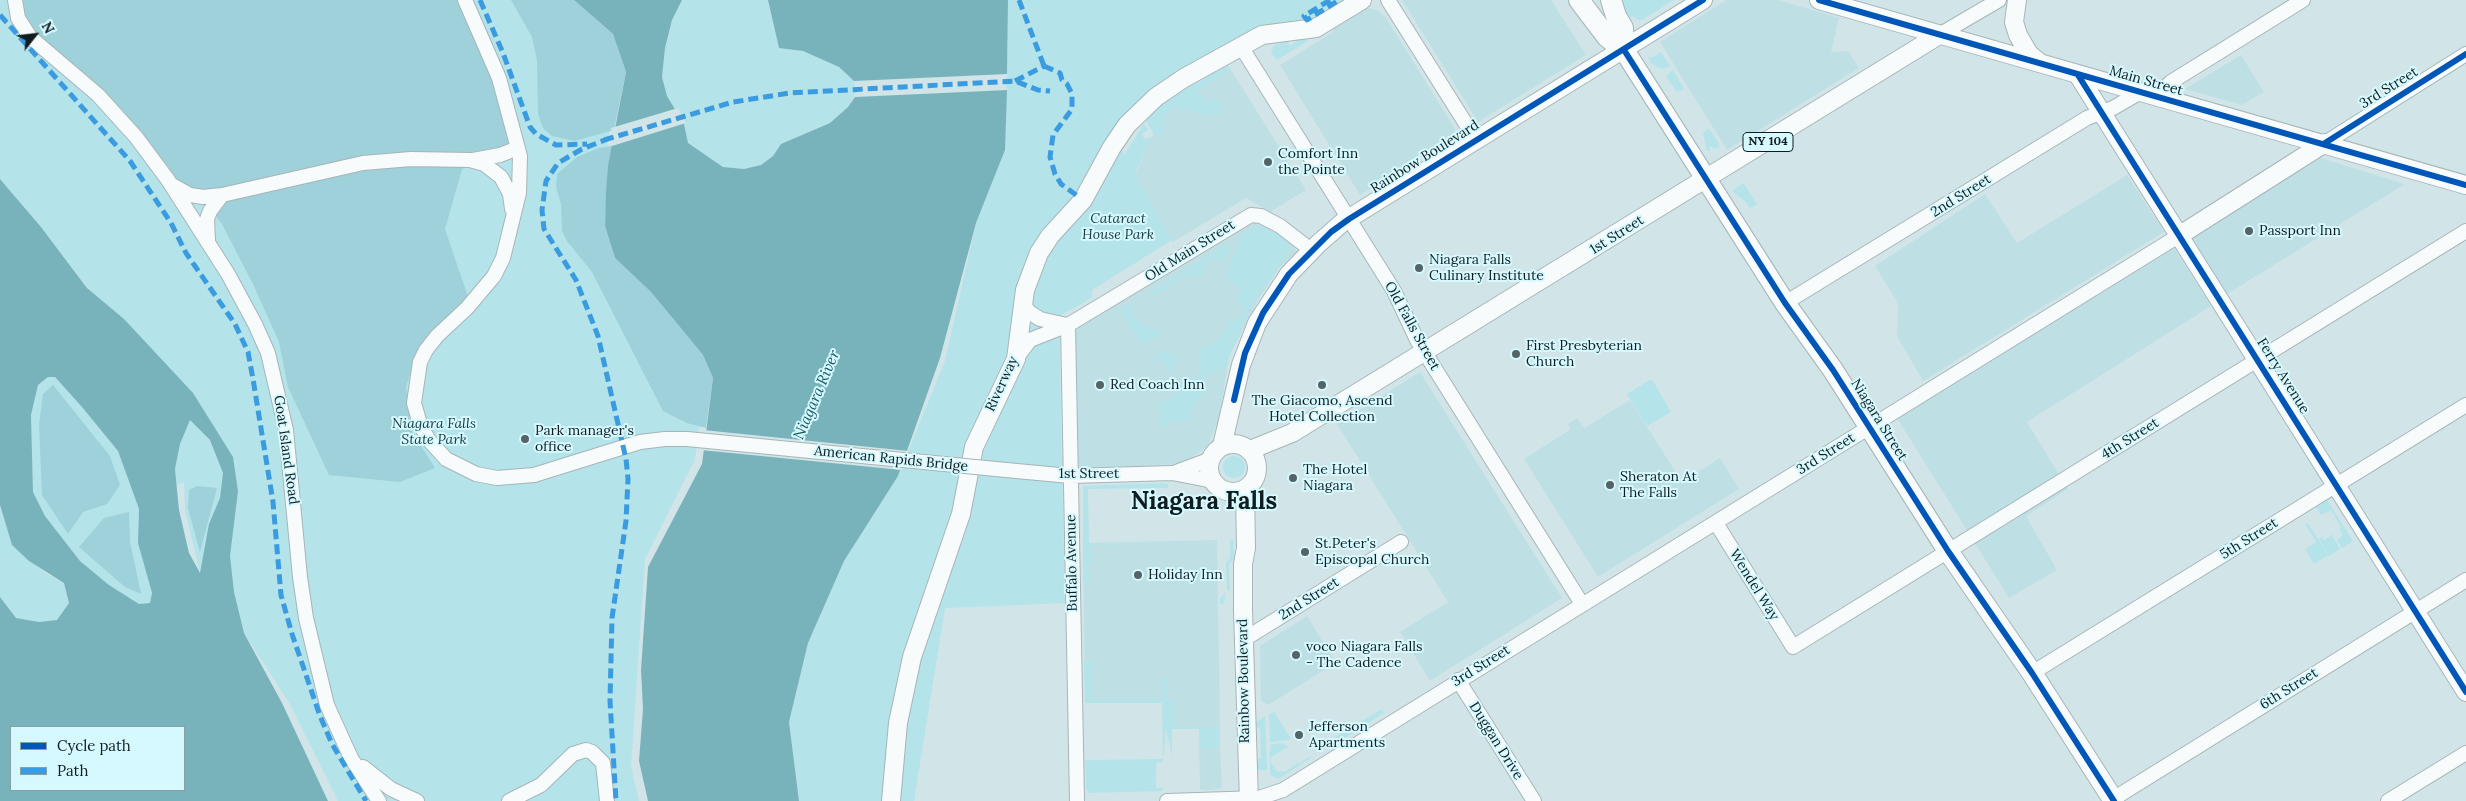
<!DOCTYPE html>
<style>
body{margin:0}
#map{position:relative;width:2466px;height:801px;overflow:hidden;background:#d1e5e8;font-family:Lora,serif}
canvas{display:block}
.legend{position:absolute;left:10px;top:726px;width:175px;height:65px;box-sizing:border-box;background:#d5f9ff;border:1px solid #86a1a6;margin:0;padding:6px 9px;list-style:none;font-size:15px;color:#101d20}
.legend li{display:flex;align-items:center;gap:10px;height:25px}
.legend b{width:25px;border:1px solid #86a1a6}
.north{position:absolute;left:10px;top:10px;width:50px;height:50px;-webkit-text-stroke:4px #d5f9ff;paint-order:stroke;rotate:61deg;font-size:14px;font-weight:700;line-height:20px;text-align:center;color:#101d20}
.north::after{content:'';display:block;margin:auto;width:18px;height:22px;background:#101d20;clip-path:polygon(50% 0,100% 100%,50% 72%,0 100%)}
</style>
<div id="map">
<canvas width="2466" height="801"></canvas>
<ul class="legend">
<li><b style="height:6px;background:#0057b8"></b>Cycle path</li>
<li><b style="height:6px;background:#3a9be0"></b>Path</li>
</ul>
<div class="north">N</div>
</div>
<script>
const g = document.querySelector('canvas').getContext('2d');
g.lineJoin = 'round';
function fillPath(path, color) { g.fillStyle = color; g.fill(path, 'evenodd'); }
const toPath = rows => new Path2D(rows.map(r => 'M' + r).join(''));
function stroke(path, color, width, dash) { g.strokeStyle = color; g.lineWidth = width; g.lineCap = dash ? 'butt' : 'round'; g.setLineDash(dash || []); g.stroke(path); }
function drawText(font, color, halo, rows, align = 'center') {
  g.font = font + ' Lora,serif'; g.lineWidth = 4; g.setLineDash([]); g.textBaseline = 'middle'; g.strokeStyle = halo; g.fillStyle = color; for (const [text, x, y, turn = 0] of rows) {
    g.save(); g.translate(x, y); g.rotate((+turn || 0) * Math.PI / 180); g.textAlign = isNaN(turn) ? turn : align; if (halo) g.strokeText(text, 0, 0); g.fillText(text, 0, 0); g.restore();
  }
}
const built = toPath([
 [1402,0,1551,0,1586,55,1478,122],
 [1726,0,1778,0,1839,18,1831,52,1848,51,1859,68,1727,150,1660,42],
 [1367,8,1378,10,1386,18,1455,129,1454,136,1360,195,1280,65,1333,32,1332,26],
 [2241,55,2264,92,2242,105,2185,89],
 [1231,70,1306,190,1270,212,1246,198,1173,242,1134,178,1164,110],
 [2321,158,2405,184,2227,294,2191,236],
 [2127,175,2164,232,1923,381,1897,336,1898,303,1875,266,1985,194,2017,243],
 [1255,218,1284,237,1298,252,1280,267,1259,298,1229,357,1219,419,1207,447,1182,464,1074,469,1073,327],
 [2174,248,2211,306,2027,422,2068,489,2026,516,2057,570,2009,598,1897,418],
 [1420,372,1562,598,1430,681,1400,632,1448,602,1337,424],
 [1630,400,1682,482,1720,458,1739,489,1598,577,1524,459,1571,429,1568,424,1577,418,1584,428],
 [1217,540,1220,728,1171,729,1171,702,1085,703,1083,543],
 [1307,616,1336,663,1268,705,1261,701,1260,646],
 [1220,747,1222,786,1220,788,1214,790,1200,790,1199,748]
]);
const green = toPath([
 [0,0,560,0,616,69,599,223,611,263,705,385,695,459,645,559,631,766,639,801,338,801,290,704,244,633,200,573,185,510,184,482,177,485,175,469,180,444,189,420,41,227,0,179],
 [682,0,768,0,779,48,803,51,839,67,854,81,857,80,860,96,854,97,848,107,830,123,781,144,773,156,761,165,744,169,723,167,688,143,684,124,667,96,662,77,665,48,672,20],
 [1008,0,1353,0,1307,25,1260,26,1219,51,1173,74,1155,87,1155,90,1138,125,1122,151,1124,155,1144,124,1148,130,1142,134,1144,139,1152,137,1135,174,1172,240,1092,290,1092,298,1059,316,1065,603,945,608,914,801,799,801,789,722,808,643,844,561,898,476,945,361,976,223,1005,150,1003,74,1007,73],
 [1618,0,1674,0,1642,20,1636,19,1633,16,1630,18,1632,21,1627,22],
 [1307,39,1308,41,1277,60,1271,53,1273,47,1277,44,1287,41,1290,46,1298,40],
 [1661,52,1670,66,1662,69,1651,63,1648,57,1653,57],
 [1228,65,1231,70,1197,91,1206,101,1216,99,1223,105,1218,115,1203,114,1171,107,1170,115,1166,114,1162,136,1154,134,1146,121,1165,100],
 [1673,70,1684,89,1677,92,1666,76],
 [1709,128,1720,146,1714,149,1712,146,1709,148,1711,151,1707,151,1703,133],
 [1743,183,1757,204,1750,208,1745,201,1732,191],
 [1261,226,1282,235,1288,245,1289,252,1253,302,1242,323,1226,365,1204,378,1201,397,1198,397,1196,408,1193,407,1191,420,1168,421,1168,426,1161,426,1159,406,1156,406,1165,400,1167,403,1172,400,1171,397,1180,390,1161,359,1153,363,1152,360,1162,352,1170,353,1179,358,1171,373,1180,387,1200,375,1200,349,1217,341,1225,331,1229,321,1239,321,1245,311,1236,297,1241,290,1231,282,1226,275,1242,235],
 [1224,246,1230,248,1222,267,1216,257,1204,264,1202,277,1191,275,1180,278,1164,291,1161,290,1150,297,1150,292],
 [1135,301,1131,311,1139,323,1141,322,1154,330,1164,332,1147,342,1138,340,1120,310],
 [48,377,55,377,82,406,118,451,139,509,138,542,152,593,150,603,139,604,109,585,80,561,45,516,33,492,31,415,38,385],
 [1650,380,1653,381,1671,412,1647,426,1627,394],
 '1223 467a11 11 0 1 1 22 0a11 11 0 1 1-22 0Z',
 [1164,483,1168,484,1168,488,1088,489,1089,543,1217,542,1092,545,1092,564,1088,564,1090,583,1083,583,1083,486],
 [2327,500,2353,541,2342,548,2337,540,2343,535,2340,529,2341,527,2331,510,2321,515,2316,507],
 [0,505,12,545,47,574,64,583,69,603,57,620,39,622,16,618,0,597],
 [2308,523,2328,555,2314,564,2305,549,2316,542,2305,524],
 [2330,532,2340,549,2329,556,2319,539,2322,537,2324,540,2331,536],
 [1230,540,1233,541,1234,559,1229,564,1230,590,1226,592,1224,603,1220,605,1220,598,1227,591,1226,562,1230,558],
 [1084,662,1091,662,1092,699,1164,699,1164,676,1167,676,1167,700,1175,702,1176,728,1220,728,1220,747,1199,748,1199,729,1172,729,1172,756,1166,729,1163,762,1157,762,1156,773,1156,788,1163,788,1163,791,1089,793,1086,788,1085,760,1163,759,1162,703,1085,703],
 [1382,709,1384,713,1333,745,1332,739],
 [1274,712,1291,739,1288,740,1270,742,1269,714],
 [1265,716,1267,770,1256,770,1255,761,1261,758,1260,729,1254,726,1254,724],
 [1281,743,1289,746,1271,757,1271,762,1277,772,1286,771,1299,762,1300,764,1310,756,1311,758,1278,779,1270,775,1270,745]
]);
const forest = toPath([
 [23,0,457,0,487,56,512,142,462,169,445,229,468,297,417,351,406,387,411,430,435,468,400,482,329,475,288,387,279,342,253,284,222,224,195,189,177,179,150,143,114,101,39,37,24,14],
 [511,0,574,0,613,34,626,72,614,130,574,141,552,136,543,128,538,114,537,60,532,37],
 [612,146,608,165,605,226,615,258,651,292,703,355,713,378,706,428,687,423,663,411,592,272,567,241,562,231,561,204,556,187,557,174,577,157,599,148],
 [53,385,110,456,120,485,107,504,83,512,68,534,42,495,39,424,43,394],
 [197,486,217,488,200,552,188,508,189,490],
 [129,512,130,542,141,594,125,587,79,547,104,518]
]);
const water = toPath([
 [574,0,682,0,672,20,665,48,662,77,667,96,684,124,688,143,723,167,744,169,761,165,773,156,781,144,830,123,848,107,855,97,860,96,857,81,854,81,839,67,803,51,779,48,768,0,1008,0,1007,74,1004,74,1004,90,1007,90,1005,150,976,223,940,358,898,476,844,561,808,643,789,722,799,801,648,801,639,761,643,709,641,670,648,567,702,464,713,378,703,355,651,292,615,258,605,226,606,192,608,165,626,72,613,34],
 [0,179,41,227,87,288,124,319,193,393,233,457,238,491,230,556,234,592,244,633,282,703,328,801,0,801,0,597,16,618,39,622,57,620,69,603,64,583,29,561,12,545,0,505],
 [48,377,55,377,82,407,118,451,139,509,138,543,152,593,150,603,139,604,109,585,80,561,45,516,33,492,31,415,38,385],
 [190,420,210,440,223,473,220,498,209,524,200,573,189,553,179,510,175,469,180,444],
 [11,727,184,727,184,790,11,790]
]);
const pier = toPath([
 [1007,74,1006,87,1008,90,855,97,854,94,857,94,854,81],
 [678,108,686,123,612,146,611,128],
 [703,430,909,451,902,470,701,450]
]);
const minor = toPath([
 [15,0,18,18,30,37,98,95,136,137,168,180,228,274,255,324,268,353,286,430,300,577,306,618,327,705,351,758,379,801],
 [465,0,499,78,520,156,519,193,503,258,494,276,467,308,437,336,426,350,420,362,414,403,420,424,428,439,446,459,476,474,497,478,534,475,640,442,665,439,687,439],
 [1388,0,1476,140],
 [1939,35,1999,0],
 [1242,48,1394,291,1417,340,1582,604],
 [2159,99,2162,91,2171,82,2303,0],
 [2325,143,2466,54],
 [473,160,500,155,518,148],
 [174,186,190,195,203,197,222,195,363,163,411,159,470,160,484,164,501,177,510,194,512,209],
 [208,240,207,219,210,211,222,195],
 [1785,303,2087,118,2113,108,2139,93],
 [1023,304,1029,312,1040,319,1067,325],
 [1068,325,1077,801],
 [1018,356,1030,340,1068,325,1251,215,1261,216,1280,226,1311,250],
 [1006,470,1070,476,1172,473,1213,481],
 [1176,472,1211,459],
 [1716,523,1793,647,2466,231],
 [1243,640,1401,542],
 [2032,673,2466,405],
 [1458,680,1534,801],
 [363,767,391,789,417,801],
 [2113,799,2466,580],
 [509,801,541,785,573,754,586,750,592,752,603,763,607,801],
 [1167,801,1259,798,1283,790,2180,235],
 [2388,801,2466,753]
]);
const major = toPath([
 [1819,0,2466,185],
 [2017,0,2014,22,2018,35,2029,54,2040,63],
 [2078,75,2466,692],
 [2180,235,2325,143],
 '1209 468a24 24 0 1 1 48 0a24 24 0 1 1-48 0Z',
 [1222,446,1241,365,1257,323,1289,274,1318,244,1343,222,1703,0],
 [1250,450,1292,433,1939,35],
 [1245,489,1246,548,1243,564,1243,610,1249,801],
 [891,801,898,723,912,657,961,514,974,447,1016,359,1025,290,1039,253,1050,236,1083,200,1112,147,1127,125,1156,97,1184,78,1262,35,1316,28,1362,0]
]);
const highway = toPath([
 [1579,0,1607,37,1624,50,1785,303,1833,370,1948,551,2032,673,2114,801],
 [1611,0,1616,16,1623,28,1624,50]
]);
const minorBridge = toPath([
 [687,439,1006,470]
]);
const quiet = toPath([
 [480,0,503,53,530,127,536,134,556,145,587,144],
 [1019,0,1044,66],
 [1330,0,1304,16,1307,20,1339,0],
 [0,15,130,161,171,223,186,253,235,324,248,352,253,379,273,502,281,595,292,634,320,716,332,744,366,801],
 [1044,66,1060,73,1062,80,1067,84,1072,94,1072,109,1053,135,1050,157,1055,174,1061,184,1079,197],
 [1015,81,1044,66],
 [610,138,582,149,558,163,546,181,542,210,544,229,576,280,598,336,626,459,628,479,626,521,612,618,610,701,616,801],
 [604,140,733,102,790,93,1015,81,1038,90,1050,91]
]);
const cycleway = toPath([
 [1819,0,2466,185],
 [1624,50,1785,303,1833,370,1948,551,2032,673,2114,801],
 [2078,75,2466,692],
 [2325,143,2466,54],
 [1234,400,1245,353,1263,313,1289,274,1331,232,1349,219,1703,0]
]);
const markers = [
 [1268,162,5,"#546366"],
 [2249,231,5,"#546366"],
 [1419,268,5,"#546366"],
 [1516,354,5,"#546366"],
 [1100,385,5,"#546366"],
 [1322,385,5,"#546366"],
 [525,439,5,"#546366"],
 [1293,478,5,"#546366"],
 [1610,485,5,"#546366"],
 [1305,552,5,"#546366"],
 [1138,575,5,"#546366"],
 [1296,655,5,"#546366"],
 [1299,735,5,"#546366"]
];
const shields = [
 [1768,142,50]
];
const shieldNames = [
 ["NY 104",1768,142]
];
const streetNames = [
 ["Main Street",2146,81,16],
 ["3rd Street",2389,88,-32],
 ["Rainbow Boulevard",1425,157,-32],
 ["2nd Street",1961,196,-32],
 ["1st Street",1617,235,-32],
 ["Old Main Street",1190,251,-32],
 ["Old Falls Street",1412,326,61],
 ["Ferry Avenue",2283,376,58],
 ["Riverway",1002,384,-65],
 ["Niagara Street",1879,420,58],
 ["4th Street",2130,439,-32],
 ["Goat Island Road",286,450,82],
 ["3rd Street",1826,454,-32],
 ["American Rapids Bridge",891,459,6],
 ["1st Street",1089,474],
 ["5th Street",2249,539,-32],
 ["Buffalo Avenue",1072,563,-91],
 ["Wendel Way",1754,585,58],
 ["2nd Street",1309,599,-32],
 ["3rd Street",1481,666,-32],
 ["Rainbow Boulevard",1244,681,-91],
 ["6th Street",2289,689,-32],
 ["Duggan Drive",1496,741,58]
];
const poiNames = [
 ["Comfort Inn",1278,154],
 ["the Pointe",1278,170],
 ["Passport Inn",2259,231],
 ["Niagara Falls",1429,260],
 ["Culinary Institute",1429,276],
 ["First Presbyterian",1526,346],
 ["Church",1526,362],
 ["Red Coach Inn",1110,385],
 ["The Giacomo, Ascend",1322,401,"center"],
 ["Hotel Collection",1322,417,"center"],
 ["Park manager's",535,431],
 ["office",535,447],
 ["The Hotel",1303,470],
 ["Niagara",1303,486],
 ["Sheraton At",1620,477],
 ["The Falls",1620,493],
 ["St.Peter's",1315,544],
 ["Episcopal Church",1315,560],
 ["Holiday Inn",1148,575],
 ["voco Niagara Falls",1306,647],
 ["- The Cadence",1306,663],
 ["Jefferson",1309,727],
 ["Apartments",1309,743]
];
const parkNames = [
 ["Cataract",1118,219],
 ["House Park",1118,235],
 ["Niagara Falls",434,424],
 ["State Park",434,440]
];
const waterNames = [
 ["Niagara River",817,395,-67]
];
const townNames = [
 ["Niagara Falls",1204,502]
];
fillPath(built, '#bee0e5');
fillPath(green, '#b4e3ea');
fillPath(forest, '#9ed1d9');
fillPath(water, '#78b3bc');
fillPath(pier, '#d1e5e8');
stroke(minor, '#a6b5b8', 16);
stroke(major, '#a6b5b8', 20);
stroke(highway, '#a6b5b8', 22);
stroke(minor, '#f8fbfc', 14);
stroke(major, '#f8fbfc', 18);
stroke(highway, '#f8fbfc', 20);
stroke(minorBridge, '#a6b5b8', 16, []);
stroke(minorBridge, '#f8fbfc', 14);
stroke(quiet, '#3a9be0', 5, [10, 5]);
stroke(cycleway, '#0057b8', 6);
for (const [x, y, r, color] of markers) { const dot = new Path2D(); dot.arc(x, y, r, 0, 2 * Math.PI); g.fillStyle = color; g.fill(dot); stroke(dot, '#d5f9ff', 2); }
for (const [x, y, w] of shields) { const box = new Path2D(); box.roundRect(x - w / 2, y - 9.5, w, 19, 4); g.fillStyle = '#d5f9ff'; g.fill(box); stroke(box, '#101d20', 1); }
drawText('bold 12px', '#101d20', null, shieldNames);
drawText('14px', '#101d20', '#d5f9ff', streetNames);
drawText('14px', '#101d20', '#d5f9ff', poiNames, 'left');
drawText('italic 14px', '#14393f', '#d5f9ff', parkNames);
drawText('italic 15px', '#16575f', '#d5f9ff', waterNames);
drawText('bold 24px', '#101d20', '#d5f9ff', townNames);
</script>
